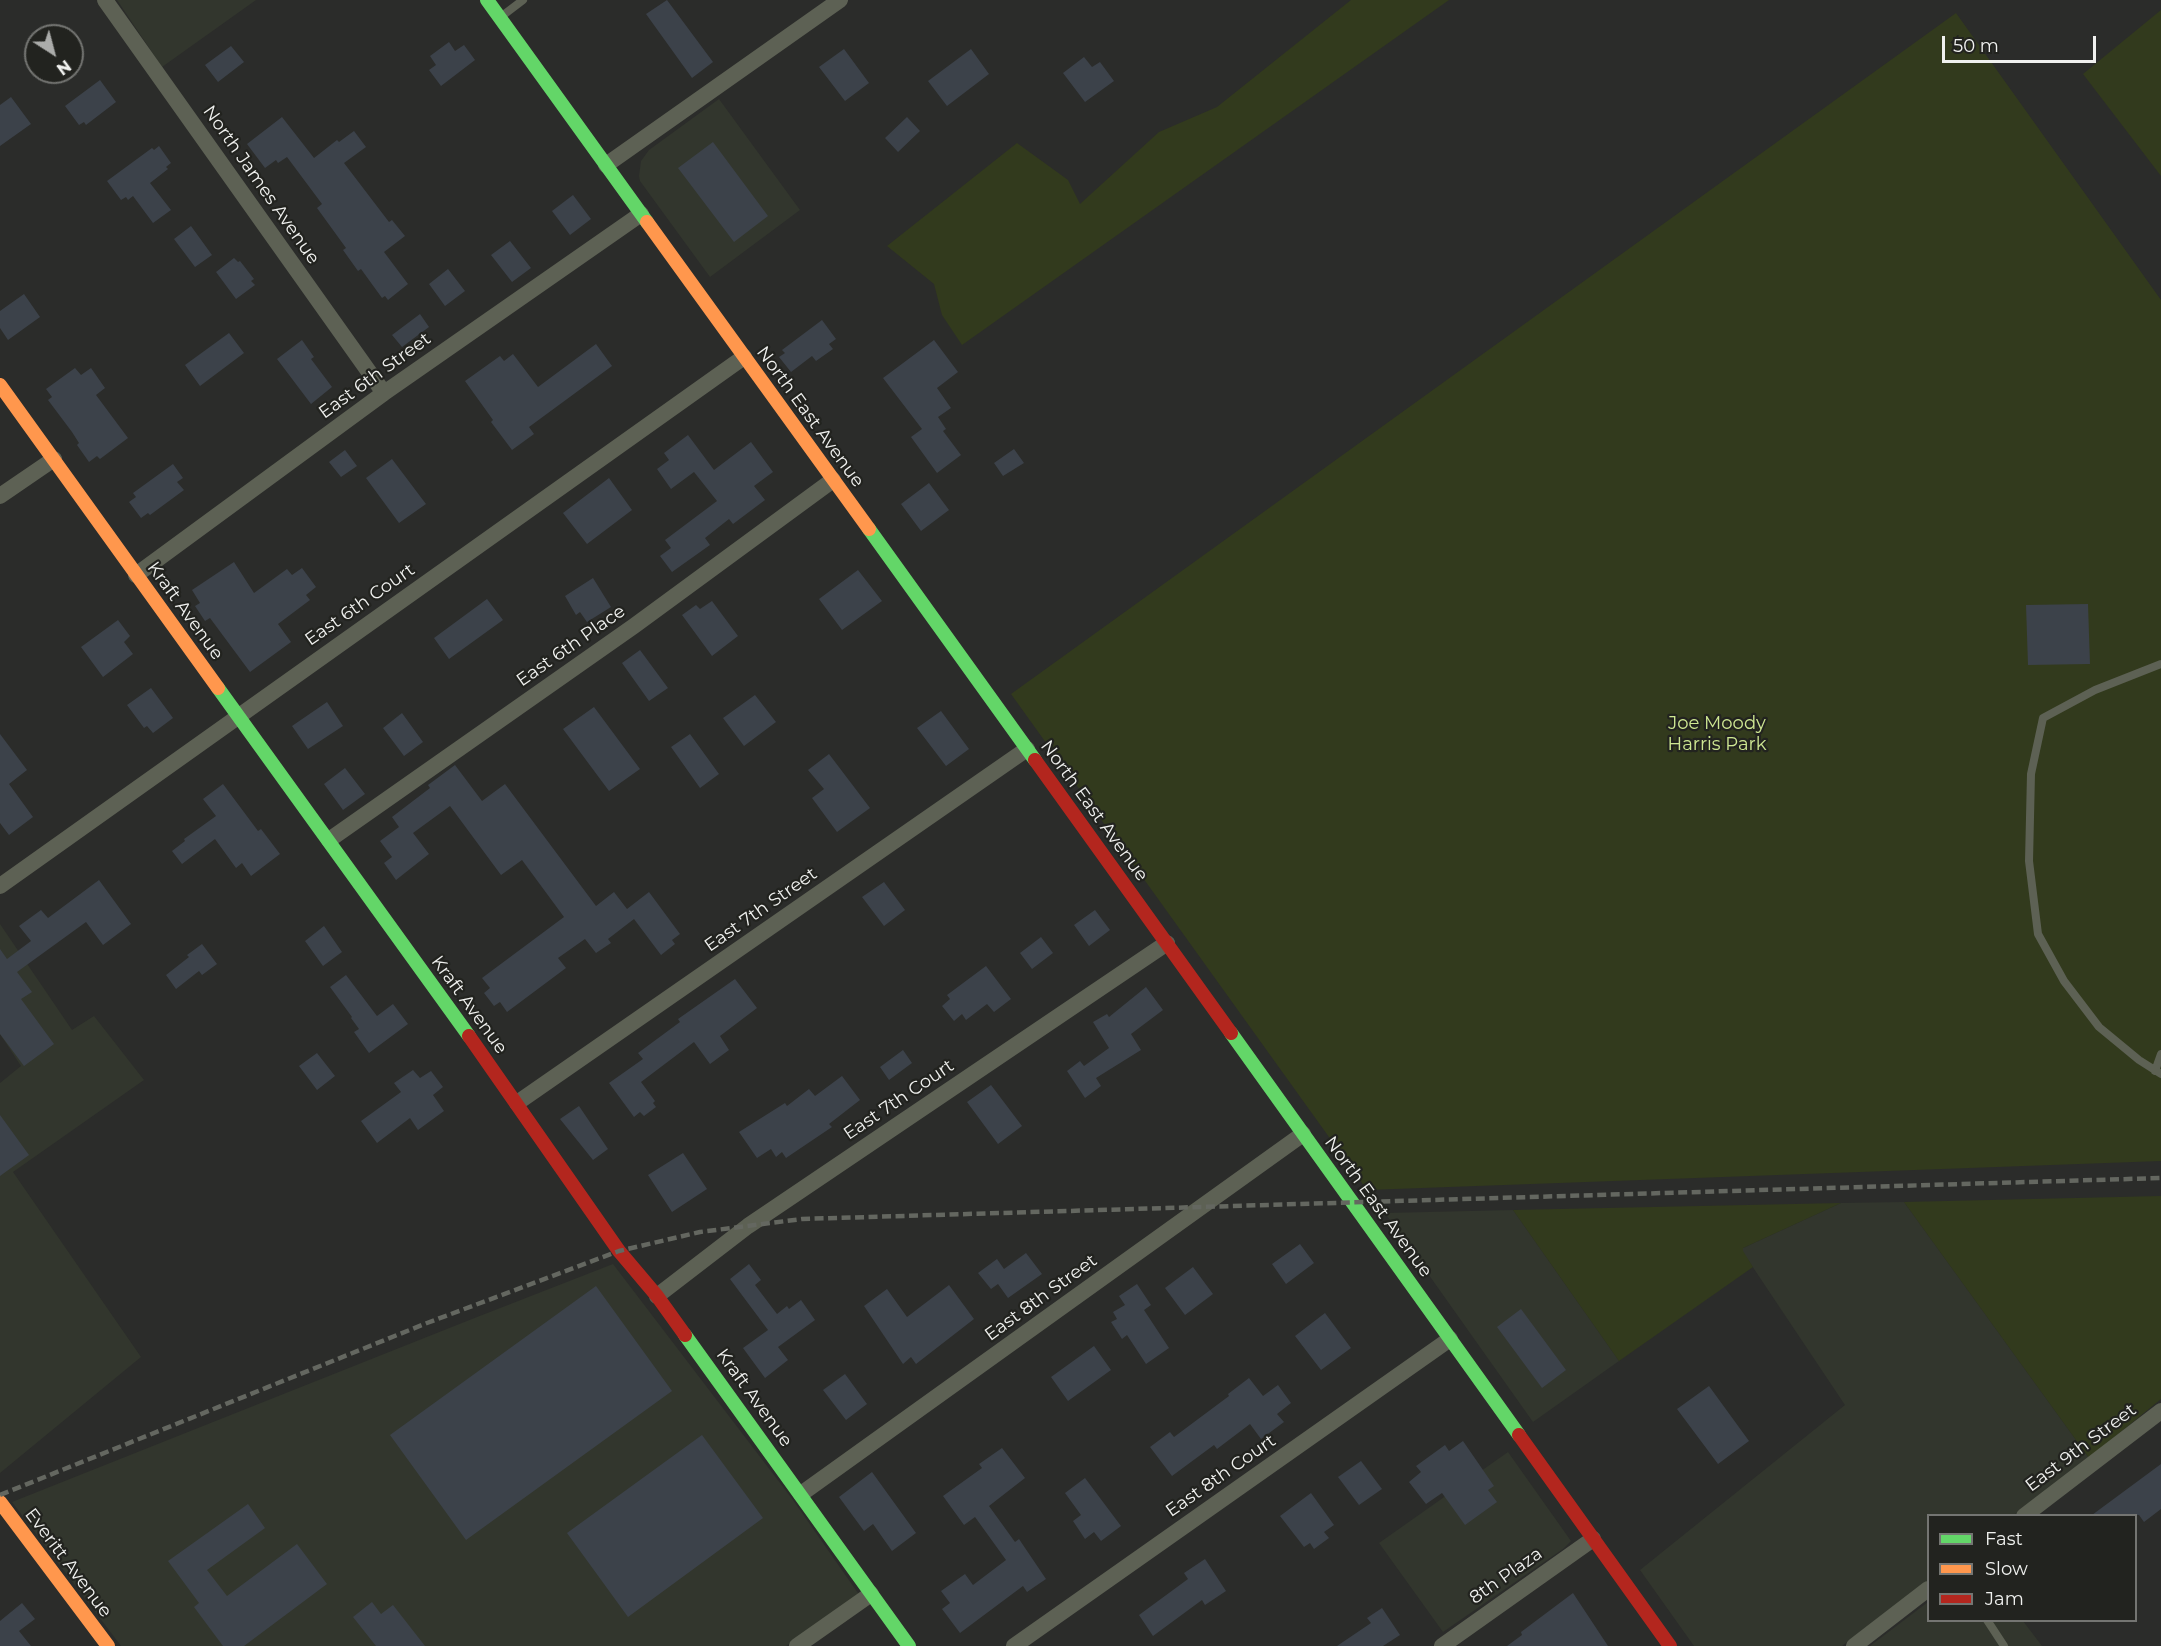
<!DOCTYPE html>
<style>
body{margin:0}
#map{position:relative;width:2161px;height:1646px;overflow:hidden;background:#2b2c2a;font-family:Montserrat,sans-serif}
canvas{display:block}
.legend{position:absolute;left:1927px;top:1514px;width:210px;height:108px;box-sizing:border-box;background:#22231f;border:2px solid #747572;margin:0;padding:8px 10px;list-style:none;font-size:18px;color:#f0f1ef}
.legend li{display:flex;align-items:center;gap:12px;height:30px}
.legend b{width:30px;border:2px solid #747572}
.north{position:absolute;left:24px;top:24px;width:60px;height:60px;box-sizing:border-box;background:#22231f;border:2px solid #747572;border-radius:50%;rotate:144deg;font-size:16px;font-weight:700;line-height:24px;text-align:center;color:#f0f1ef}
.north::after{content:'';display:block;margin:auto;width:21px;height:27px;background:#abacaa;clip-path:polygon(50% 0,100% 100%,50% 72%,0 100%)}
.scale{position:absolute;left:1942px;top:36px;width:154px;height:27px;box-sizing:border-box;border:3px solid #f0f1ef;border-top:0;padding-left:8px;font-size:18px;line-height:21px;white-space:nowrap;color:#f0f1ef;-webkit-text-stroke:4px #22231f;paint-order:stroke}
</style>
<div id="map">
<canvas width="2161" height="1646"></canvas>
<ul class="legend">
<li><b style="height:8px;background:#63d668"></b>Fast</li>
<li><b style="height:8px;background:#ff974d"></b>Slow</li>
<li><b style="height:8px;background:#b3261e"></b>Jam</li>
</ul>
<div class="north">N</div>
<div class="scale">50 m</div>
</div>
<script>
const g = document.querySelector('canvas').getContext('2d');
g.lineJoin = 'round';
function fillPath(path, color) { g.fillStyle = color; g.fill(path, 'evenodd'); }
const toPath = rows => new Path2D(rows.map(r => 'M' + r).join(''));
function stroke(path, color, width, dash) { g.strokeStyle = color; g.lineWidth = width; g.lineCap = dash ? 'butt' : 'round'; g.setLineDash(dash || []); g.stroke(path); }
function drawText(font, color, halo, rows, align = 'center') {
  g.font = font + ' Montserrat,sans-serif'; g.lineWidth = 4.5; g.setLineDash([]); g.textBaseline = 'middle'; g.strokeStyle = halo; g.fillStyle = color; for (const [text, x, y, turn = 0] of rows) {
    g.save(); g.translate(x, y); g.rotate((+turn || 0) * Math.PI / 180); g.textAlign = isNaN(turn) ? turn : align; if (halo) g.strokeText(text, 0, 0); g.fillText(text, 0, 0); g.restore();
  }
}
const built = toPath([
 [117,0,256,0,162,67],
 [719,99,800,210,710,277,640,181,639,176,641,161,649,150],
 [0,924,72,1030,94,1016,144,1080,13,1172,141,1357,0,1473,0,1083,21,1066,0,1034],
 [1904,1202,2089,1458,2014,1515,1928,1516,1928,1580,1842,1646,1694,1646,1640,1570,1845,1405,1742,1251,1743,1248,1841,1203],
 [1513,1210,1619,1361,1533,1422,1385,1213],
 [613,1264,793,1500,860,1596,786,1646,121,1646,12,1502,472,1319],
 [1508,1452,1571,1541,1563,1549,1443,1632,1379,1543],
 [1928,1602,1928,1620,2023,1621,2042,1646,1870,1646]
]);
const green = toPath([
 [1351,0,1449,0,962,345,942,315,934,284,887,246,1017,143,1068,180,1080,204,1159,132,1217,107],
 [2161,10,2161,176,2083,74],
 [1956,13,2161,300,2161,1161,1367,1190,1011,694],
 [2161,1196,2161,1399,2089,1458,1904,1202],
 [1841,1203,1743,1248,1743,1251,1753,1267,1619,1361,1513,1210]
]);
const building = toPath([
 [667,0,713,62,692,78,646,14],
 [449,42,455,51,464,45,475,60,441,86,429,70,436,65,430,56],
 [231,46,244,62,218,82,205,65],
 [844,49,869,83,845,101,819,67],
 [971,49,989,74,947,106,928,81],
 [1084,57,1092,67,1100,62,1114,81,1085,102,1063,73],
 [100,80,116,102,86,125,84,122,79,125,65,106],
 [11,97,31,124,0,146,0,105],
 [282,117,314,158,337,140,339,142,354,131,366,147,344,163,389,222,392,220,405,236,384,252,408,284,388,300,385,296,382,298,361,269,358,271,343,250,346,248,317,208,322,204,287,157,278,163,276,160,265,168,247,144],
 [907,117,920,131,898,152,885,138],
 [713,142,768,216,734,242,678,168],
 [159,146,171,163,166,167,168,169,150,183,171,210,153,223,133,196,128,200,126,197,121,200,107,181,152,148,154,150],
 [573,195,591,219,570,235,552,211],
 [191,226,212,255,195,267,174,239],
 [510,241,531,268,512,282,491,255],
 [234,258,238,262,240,261,254,279,251,281,255,285,236,299,216,272],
 [448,269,465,291,445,306,429,284],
 [24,294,40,317,8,340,0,328,0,311],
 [420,314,429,327,402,347,392,335],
 [822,320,836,339,829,344,833,349,816,361,812,356,791,372,779,357,785,353,782,350],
 [229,333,244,353,200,386,185,365],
 [302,340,314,357,311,359,332,387,311,404,277,359],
 [934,340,958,372,937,388,951,408,938,417,946,429,943,431,961,455,937,473,911,437,922,429,883,378],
 [596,344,612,366,529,427,534,434,512,450,491,422,493,420,465,381,500,356,504,361,513,354,538,387],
 [75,368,81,375,91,368,105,388,96,395,128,438,100,459,97,456,89,462,77,445,79,443,72,432,48,400,52,397,46,389],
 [688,435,714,470,751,442,773,472,754,486,765,500,733,524,729,519,705,538,710,545,672,572,660,556,671,548,665,540,717,501,694,472,671,489,657,469,669,460,664,453],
 [1014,449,1024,463,1003,476,994,463],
 [345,450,357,466,341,477,329,462],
 [392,459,426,504,399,523,366,478],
 [173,464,183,478,177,482,184,490,150,515,148,513,141,518,129,502,136,497,133,493],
 [609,478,632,510,587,544,563,513],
 [929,483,949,510,921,531,901,504],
 [234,562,254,593,287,569,292,575,302,568,316,587,306,595,310,600,278,624,291,642,250,672,210,618,205,621,195,606,200,603,192,590],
 [858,570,882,601,842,630,819,599],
 [593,578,611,607,587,622,580,612,576,615,565,596],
 [487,599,503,620,449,659,434,638],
 [712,601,738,636,712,656,682,615,696,605,700,609],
 [2088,604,2090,664,2028,665,2026,605],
 [118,620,130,636,124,642,133,654,103,677,81,647],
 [640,650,668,688,649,701,622,663],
 [151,688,173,718,153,733,147,726,144,728,127,705],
 [755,695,776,722,744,746,723,718],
 [327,702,343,726,308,749,292,726],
 [594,707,640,769,609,791,563,729],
 [941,711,969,749,946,766,917,728],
 [402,713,423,742,404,756,383,728],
 [0,734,27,770,9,784,33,817,9,835,0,823],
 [690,734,719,774,700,788,671,747],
 [829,754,870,808,837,832,812,798,824,789,808,770],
 [455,765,482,801,505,784,596,906,614,892,627,909,649,892,680,934,672,940,675,944,661,955,634,919,608,939,611,943,596,953,585,939,558,958,566,968,507,1012,500,1002,494,1006,484,993,490,988,482,978,564,917,522,860,501,875,450,806,413,833,429,854,396,880,384,863,392,857,380,841,399,827,392,817,430,788,428,785],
 [345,768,365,794,343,810,324,784],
 [223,784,258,831,261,829,280,854,251,876,242,863,236,868,215,839,182,864,172,851,185,841,184,839,216,816,203,799],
 [99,880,131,924,103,945,86,922,17,972,32,992,21,999,54,1044,24,1066,0,1034,0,949,7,959,31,941,19,926,41,910,48,918],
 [884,882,905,910,884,926,862,897],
 [1095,910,1110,930,1089,946,1074,925],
 [324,926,342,952,323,966,305,941],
 [1041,937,1053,953,1032,969,1020,953],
 [202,944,217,964,202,975,199,971,176,989,166,975,189,957,187,955],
 [986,966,1011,999,994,1012,987,1004,966,1020,962,1014,954,1021,942,1006,950,999,947,995],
 [346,975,377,1016,393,1004,408,1024,369,1053,354,1032,359,1029,351,1018,352,1017,330,987],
 [735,979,757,1008,720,1036,729,1050,710,1064,694,1042,641,1082,655,1101,653,1103,656,1107,644,1116,640,1112,634,1117,609,1083,643,1059,638,1053,680,1022,678,1019],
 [1146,987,1163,1010,1131,1034,1141,1050,1096,1078,1101,1086,1085,1098,1067,1071,1080,1061,1084,1066,1109,1048,1093,1022,1107,1014,1109,1017],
 [903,1050,912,1063,889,1080,880,1067],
 [317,1053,335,1076,317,1090,299,1066],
 [413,1070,420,1078,431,1071,443,1087,433,1095,444,1111,418,1130,410,1118,377,1143,361,1121,401,1092,394,1083],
 [842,1076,860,1100,829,1124,832,1127,786,1158,782,1152,776,1157,771,1149,757,1158,739,1132,785,1103,787,1106,809,1089,815,1096],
 [991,1085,1022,1126,998,1144,967,1102],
 [579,1106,608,1149,593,1160,560,1119],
 [0,1115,29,1155,0,1176],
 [683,1153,707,1189,672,1212,648,1175],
 [1300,1244,1314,1263,1286,1284,1272,1264],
 [1026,1253,1042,1274,1008,1298,998,1284,991,1289,978,1273,997,1259,1004,1269],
 [749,1264,761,1280,755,1285,777,1314,787,1306,789,1309,801,1300,815,1320,778,1347,788,1360,765,1378,743,1348,768,1330,730,1279],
 [1193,1267,1213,1294,1185,1315,1165,1288],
 [1137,1284,1151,1305,1144,1310,1169,1348,1146,1364,1127,1335,1122,1339,1111,1322,1117,1319,1113,1312,1125,1305,1119,1296],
 [949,1285,974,1319,916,1364,911,1357,903,1364,864,1306,887,1289,907,1317],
 [596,1286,672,1391,466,1540,390,1435],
 [1521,1309,1566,1370,1542,1388,1497,1327],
 [1325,1313,1351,1348,1321,1370,1295,1336],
 [1094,1346,1111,1370,1068,1401,1051,1377],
 [845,1374,867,1404,846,1420,823,1390],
 [1249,1378,1263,1396,1278,1385,1291,1403,1277,1414,1284,1422,1261,1439,1250,1424,1217,1449,1214,1445,1172,1476,1150,1447,1170,1432,1174,1437,1229,1396,1228,1394],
 [1709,1386,1749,1441,1718,1464,1677,1409],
 [702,1435,763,1518,628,1617,567,1533],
 [1463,1441,1494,1486,1488,1490,1497,1502,1465,1525,1442,1493,1426,1504,1409,1482,1421,1472,1416,1466,1445,1445,1449,1451],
 [1002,1448,1025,1478,989,1506,1015,1542,1019,1539,1046,1579,1027,1592,1023,1586,960,1633,942,1609,950,1603,941,1591,965,1574,973,1585,1006,1560,975,1517,964,1525,943,1496,982,1468,979,1464],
 [1361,1461,1382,1489,1359,1505,1338,1477],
 [2161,1464,2161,1509,2144,1522,2139,1515,2092,1515],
 [872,1472,916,1533,892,1551,873,1524,864,1531,839,1497],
 [1085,1478,1121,1526,1101,1541,1094,1532,1085,1539,1073,1521,1081,1515,1065,1493],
 [1311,1493,1334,1525,1324,1532,1329,1538,1314,1549,1310,1543,1304,1547,1280,1516],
 [248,1504,265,1528,207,1570,227,1596,297,1544,327,1584,244,1646,223,1646,194,1607,199,1603,168,1561],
 [1205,1559,1226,1591,1205,1605,1202,1600,1153,1636,1139,1615,1188,1579,1184,1573],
 [1573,1593,1608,1646,1507,1646,1522,1635,1521,1632],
 [372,1602,381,1614,393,1605,425,1646,376,1646,353,1617],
 [22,1603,35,1619,19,1631,31,1646,0,1646,0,1621],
 [1382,1608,1400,1635,1383,1646,1337,1646,1371,1623,1367,1618]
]);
const lane = toPath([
 [502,16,523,0],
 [2161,664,2095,690,2043,718,2031,774,2029,861,2038,934,2064,981,2099,1027,2139,1060,2161,1074],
 [2155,1071,2161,1054],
 [1987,1620,2004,1646]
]);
const street = toPath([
 [105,0,384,393],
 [606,165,840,0],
 [0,496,54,459],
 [136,575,384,393,641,214],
 [329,840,634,626,833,480],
 [0,886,744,357],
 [517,1103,1027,749],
 [657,1296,748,1226,1167,943],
 [801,1494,1303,1134],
 [2024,1516,2161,1411],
 [797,1646,871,1594],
 [1014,1646,1450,1339],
 [1442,1646,1593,1539],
 [1854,1646,1928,1589]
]);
const fast = toPath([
 [487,0,647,222],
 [869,529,1035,760],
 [218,688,469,1036],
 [1231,1033,1519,1435],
 [685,1335,909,1646]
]);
const slow = toPath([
 [647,222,869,529],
 [0,385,218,688],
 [0,1502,108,1646]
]);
const jam = toPath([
 [1035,760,1231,1033],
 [469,1036,619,1251,657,1296,685,1335],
 [1519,1435,1670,1646]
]);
const rail = toPath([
 [0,1495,427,1323,619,1251,700,1232,802,1219,2161,1178]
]);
const streetNames = [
 ["North James Avenue",261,185,55],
 ["East 6th Street",375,376,-36],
 ["North East Avenue",810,417,54],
 ["East 6th Court",360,605,-35],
 ["Kraft Avenue",185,611,54],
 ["East 6th Place",571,646,-35],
 ["North East Avenue",1094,811,54],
 ["East 7th Street",761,910,-35],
 ["Kraft Avenue",469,1005,54],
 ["East 7th Court",899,1100,-34],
 ["North East Avenue",1378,1207,54],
 ["East 8th Street",1041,1298,-36],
 ["Kraft Avenue",754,1398,54],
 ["East 9th Street",2081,1448,-37],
 ["East 8th Court",1221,1476,-35],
 ["Everitt Avenue",68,1563,53],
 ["8th Plaza",1506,1576,-35]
];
const parkNames = [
 ["Joe Moody",1717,724],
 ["Harris Park",1717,745]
];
fillPath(built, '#32362d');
fillPath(green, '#323a1d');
fillPath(building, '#3c424a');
stroke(lane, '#5d6154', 8);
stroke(street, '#5d6154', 16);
stroke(fast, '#63d668', 14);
stroke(slow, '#ff974d', 14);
stroke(jam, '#b3261e', 14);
stroke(rail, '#646760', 4.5, [9, 4.5]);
drawText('18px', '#f0f1ef', '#22231f', streetNames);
drawText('18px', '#cee792', '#22231f', parkNames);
</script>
